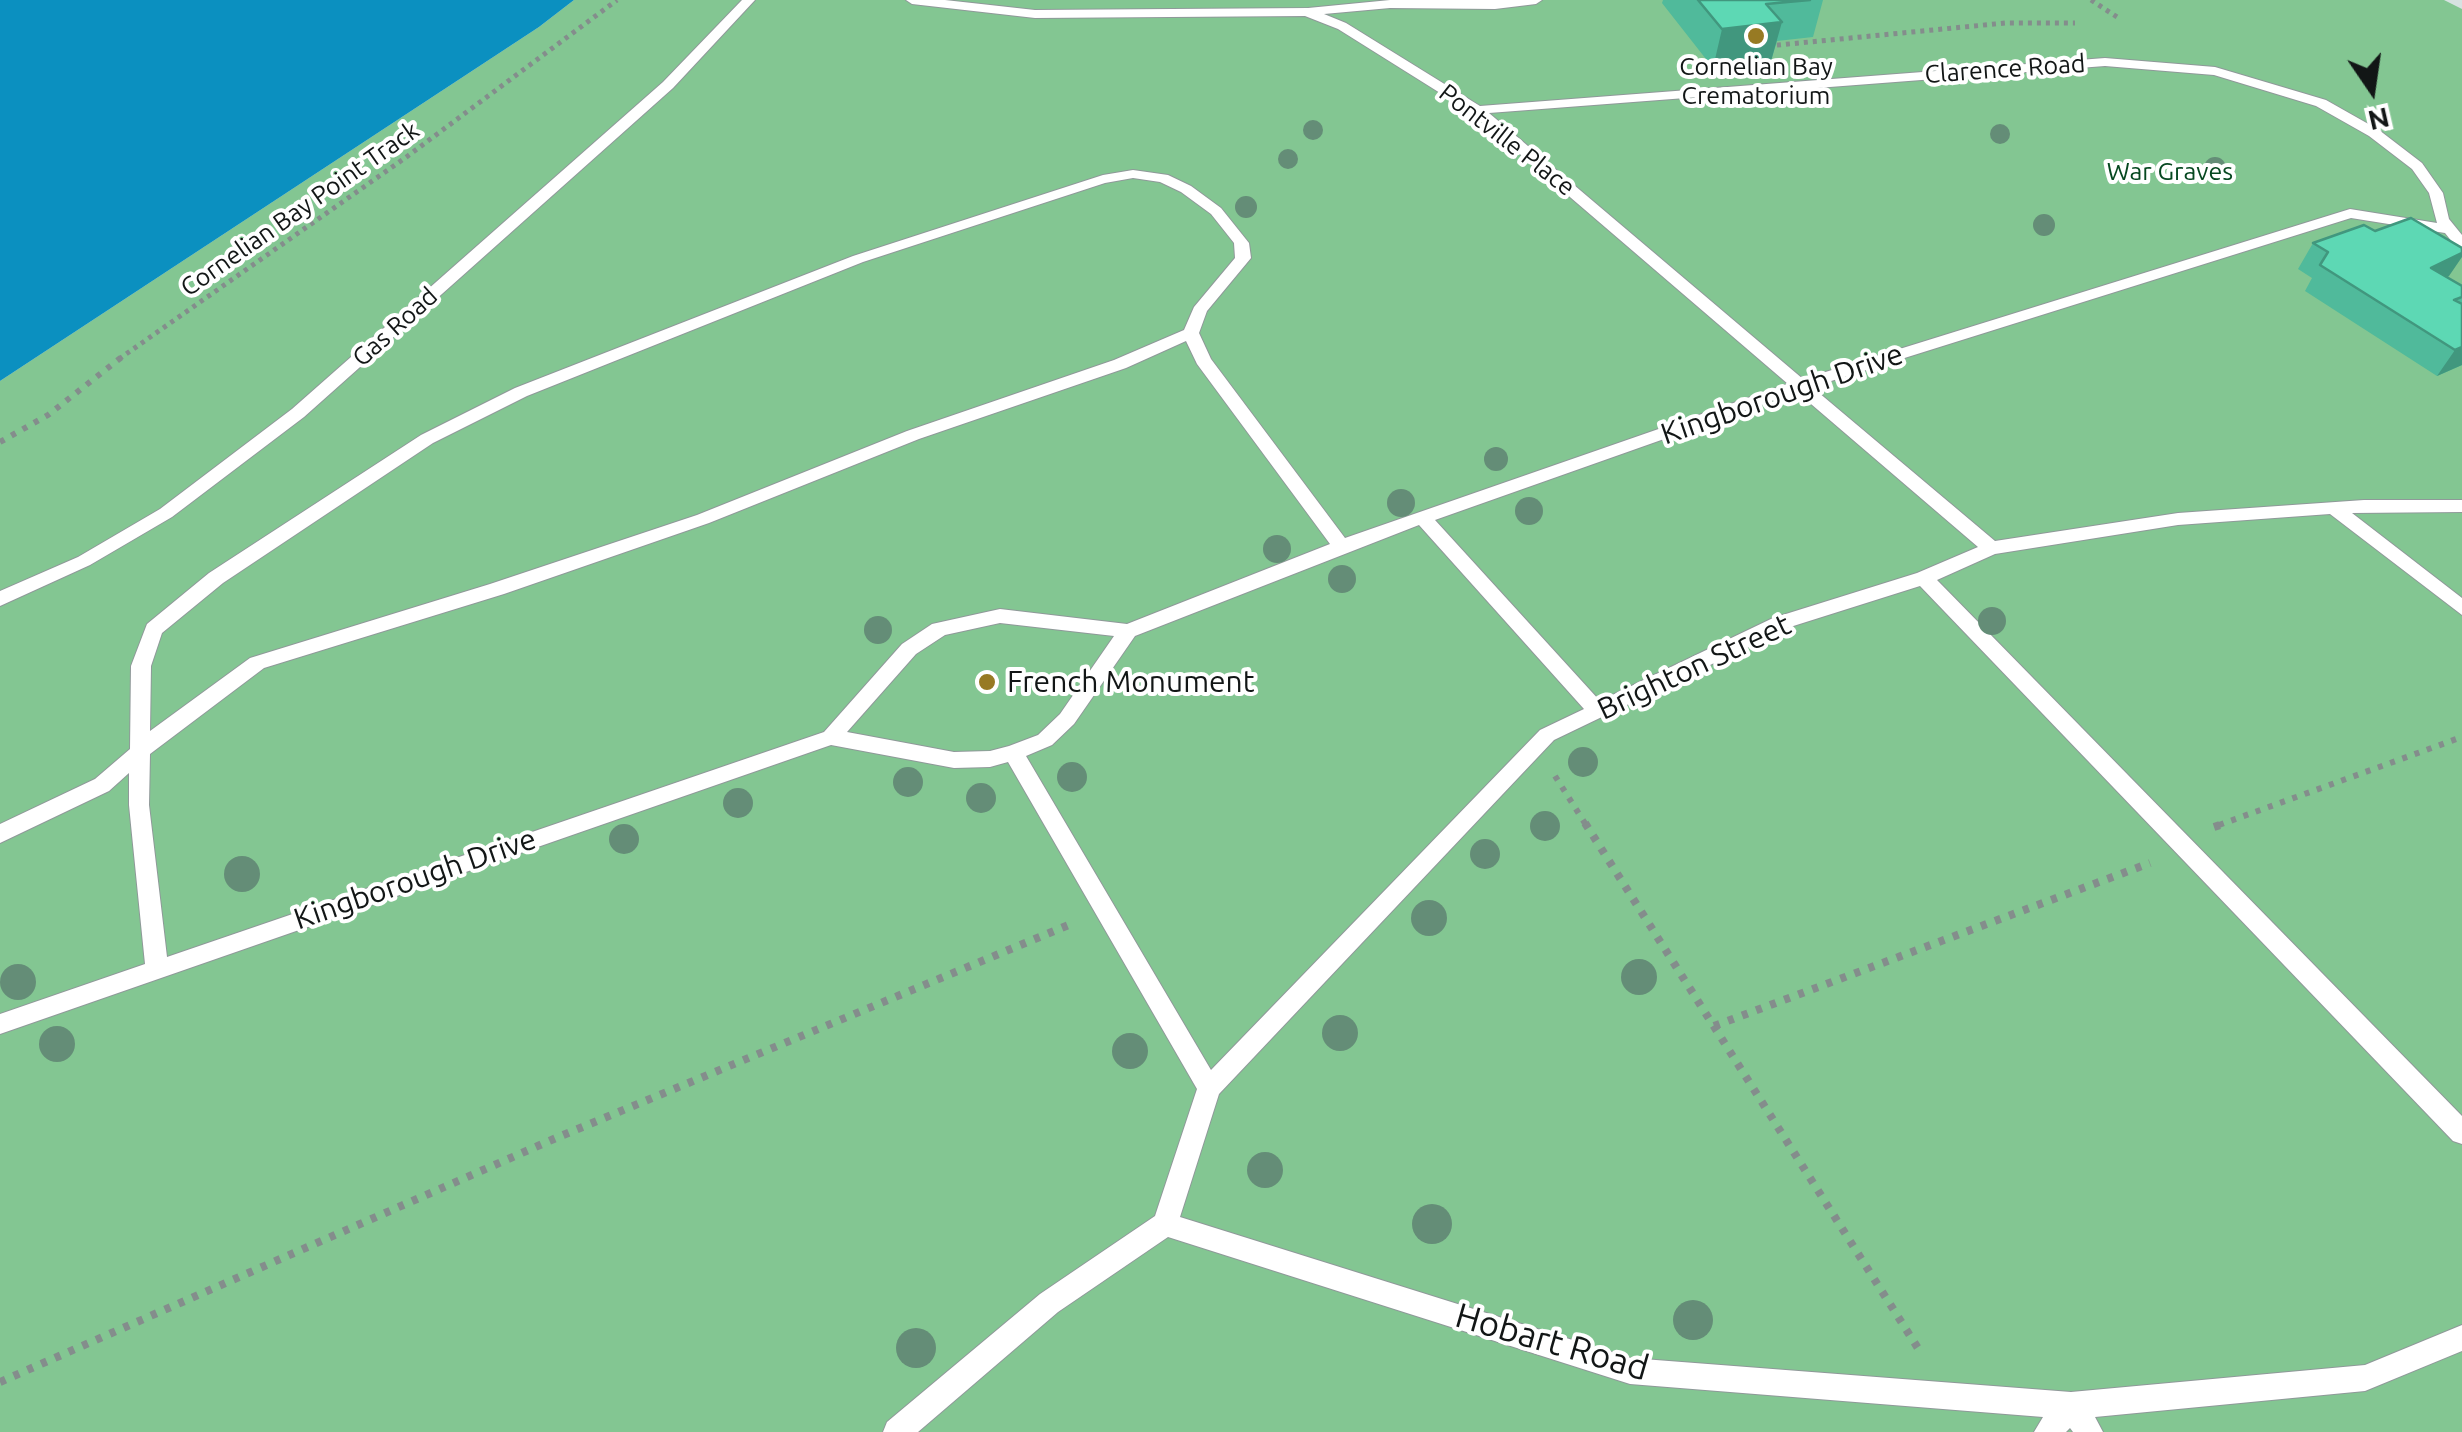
<!DOCTYPE html>
<style>
body{margin:0}
#map{position:relative;width:2462px;height:1432px;overflow:hidden;background:#d6e2e1;font-family:Ubuntu,sans-serif}
canvas{display:block}
.north{position:absolute;left:2322px;top:40px;width:100px;height:100px;-webkit-text-stroke:8px #fff;paint-order:stroke;rotate:167deg;font-size:28px;font-weight:700;line-height:40px;text-align:center;color:#121616}
.north::after{content:'';display:block;margin:auto;width:35px;height:45px;background:#121616;clip-path:polygon(50% 0,100% 100%,50% 72%,0 100%)}
</style>
<div id="map">
<canvas width="2462" height="1432"></canvas>
<div class="north">N</div>
</div>
<script>
const g = document.querySelector('canvas').getContext('2d');
g.lineJoin = 'round';
function fillPath(path, color) { g.fillStyle = color; g.fill(path, 'evenodd'); }
const toPath = rows => new Path2D(rows.map(r => 'M' + r).join(''));
function stroke(path, color, width, dash) { g.strokeStyle = color; g.lineWidth = width; g.lineCap = dash ? 'butt' : 'round'; g.setLineDash(dash || []); g.stroke(path); }
function drawText(font, color, halo, rows, align = 'center') {
  g.font = font + ' Ubuntu,sans-serif'; g.lineWidth = 8; g.setLineDash([]); g.textBaseline = 'middle'; g.strokeStyle = halo; g.fillStyle = color; for (const [text, x, y, turn = 0] of rows) {
    g.save(); g.translate(x, y); g.rotate((+turn || 0) * Math.PI / 180); g.textAlign = isNaN(turn) ? turn : align; if (halo) g.strokeText(text, 0, 0); g.fillText(text, 0, 0); g.restore();
  }
}
const green = toPath([
 [574,0,2444,0,2462,9,2462,1432,0,1432,0,381,539,27]
]);
const water = toPath([
 [0,0,574,0,539,27,0,381]
]);
const pathFar2 = toPath([
 [2091,0,2117,17],
 [1768,46,2005,23,2075,23],
 [119,359,405,158,617,0]
]);
const pathFar1 = toPath([
 [0,442,48,415,123,356],
 [1555,776,1586,825],
 [2219,825,2462,737]
]);
const path = toPath([
 [1585,823,1921,1353],
 [2214,827,2226,823],
 [1714,1026,2150,863],
 [0,1382,556,1138,1071,924]
]);
const service = toPath([
 [742,0,755,0,673,88,304,417,172,517,90,565,0,606,0,591,78,557,160,509,292,409,663,82,742,0],
 [906,0,945,0,1035,10,1308,8,1390,0,1542,0,1536,4,1495,9,1390,8,1324,14,1346,23,1480,106,2105,58,2215,67,2326,100,2379,130,2422,163,2443,193,2449,219,2462,235,2462,250,2457,248,2445,233,2351,218,1812,387,1995,541,2178,513,2364,500,2462,500,2462,512,2352,513,2462,598,2462,615,2330,514,2178,525,1995,554,1937,580,2462,1116,2462,1144,2453,1141,1920,586,1787,628,1554,740,1219,1094,1180,1217,1630,1358,2071,1392,2365,1365,2462,1325,2462,1351,2365,1391,2095,1417,2103,1432,2073,1432,2070,1428,2066,1432,2034,1432,2043,1417,1630,1384,1168,1237,1058,1312,918,1432,883,1432,887,1422,1040,1294,1155,1216,1197,1089,1008,762,990,767,954,768,831,745,0,1034,0,1014,145,964,129,805,129,773,109,791,0,843,0,824,95,779,130,749,131,666,147,624,209,573,421,435,515,388,853,256,1103,175,1133,170,1168,175,1191,186,1221,208,1249,243,1251,258,1207,311,1199,333,1211,359,1345,538,1788,384,1472,113,1338,29,1305,16,1035,18,912,4,906,0],
 [2105,66,2214,75,2316,106,2369,136,2412,169,2429,193,2437,223,2350,209,1803,379,1489,113,2105,66],
 [1133,178,1160,182,1181,192,1211,214,1234,243,1235,258,1194,307,1184,330,1114,360,907,431,697,515,490,584,250,658,150,731,151,666,162,633,223,583,433,443,527,396,863,262,1105,183,1133,178],
 [1186,341,1197,364,1330,544,1127,624,1000,609,932,624,902,644,824,732,167,957,149,805,150,754,264,668,504,594,709,523,919,439,1126,368,1186,341],
 [1797,392,1978,547,1917,573,1773,618,1600,701,1435,520,1797,392],
 [1419,525,1584,709,1540,730,1211,1070,1026,756,1052,745,1074,724,1135,636,1419,525],
 [1000,623,1114,636,1060,714,1038,735,1009,746,990,751,954,752,847,732,916,654,945,635,1000,623]
]);
const trees = [
 [1313,130,10],
 [2000,134,10],
 [1288,159,10],
 [2215,168,11],
 [1246,207,11],
 [2044,225,11],
 [1496,459,12],
 [1401,503,14],
 [1529,511,14],
 [1277,549,14],
 [1342,579,14],
 [1992,621,14],
 [878,630,14],
 [1583,762,15],
 [1072,777,15],
 [908,782,15],
 [981,798,15],
 [738,803,15],
 [1545,826,15],
 [624,839,15],
 [1485,854,15],
 [242,874,18],
 [1429,918,18],
 [1639,977,18],
 [18,982,18],
 [1340,1033,18],
 [57,1044,18],
 [1130,1051,18],
 [1265,1170,18],
 [1432,1224,20],
 [1693,1320,20],
 [916,1348,20]
];
const wall = toPath([
 [1663,0,1823,0,1813,37,1777,41,1771,61,1713,68,1662,3],
 [2313,243,2449,276,2447,277,2462,286,2462,365,2437,376,2305,291,2312,278,2298,269]
]);
const shadedWall = toPath([
 [1782,22,1771,61,1713,68,1722,29],
 [2462,253,2462,257,2449,276,2415,294,2431,268],
 [2462,347,2462,365,2437,376,2455,350]
]);
const building = toPath([
 [1698,0,1810,0,1766,4,1782,22,1722,29,1698,0],
 [2411,218,2462,248,2462,253,2431,268,2462,286,2462,297,2454,300,2462,304,2462,347,2455,350,2320,265,2328,252,2313,243,2364,225,2375,231,2411,218]
]);
const markers = [
 [1756,36,10,"#977a23"],
 [987,682,10,"#977a23"]
];
const farPoinames = [
 ["Cornelian Bay",1756,67],
 ["Crematorium",1756,96]
];
const farStreetnames = [
 ["Clarence Road",2005,69,-4],
 ["Pontville Place",1507,140,38],
 ["Cornelian Bay Point Track",300,209,-35],
 ["Gas Road",395,327,-42]
];
const farParknames = [
 ["War Graves",2170,172]
];
const streetNames = [
 ["Kingborough Drive",1782,394,-19],
 ["Brighton Street",1694,667,-25],
 ["Kingborough Drive",415,879,-19]
];
const poiNames = [
 ["French Monument",1007,682]
];
const nearStreetnames = [
 ["Hobart Road",1552,1342,16]
];
fillPath(green, '#83c692');
fillPath(water, '#0b90c0');
stroke(service, '#8f9999', 2);
stroke(pathFar2, '#848d8c', 5, [4, 5]);
stroke(pathFar1, '#848d8c', 6, [5, 8]);
stroke(path, '#848d8c', 8, [6, 9]);
fillPath(service, '#fff');
g.fillStyle = '#648d77';
for (const [x, y, r] of trees) { g.beginPath(); g.arc(x, y, r, 0, 2 * Math.PI); g.fill(); }
fillPath(wall, '#50ba9b');
fillPath(shadedWall, '#41977e');
fillPath(building, '#5dd8b4');
stroke(building, '#41977e', 2.5);
for (const [x, y, r, color] of markers) { const dot = new Path2D(); dot.arc(x, y, r, 0, 2 * Math.PI); g.fillStyle = color; g.fill(dot); stroke(dot, '#fff', 4); }
drawText('25px', '#121616', '#fff', farPoinames);
drawText('25px', '#121616', '#fff', farStreetnames);
drawText('25px', '#064820', '#fff', farParknames);
drawText('30px', '#121616', '#fff', streetNames);
drawText('30px', '#121616', '#fff', poiNames, 'left');
drawText('35px', '#121616', '#fff', nearStreetnames);
</script>
